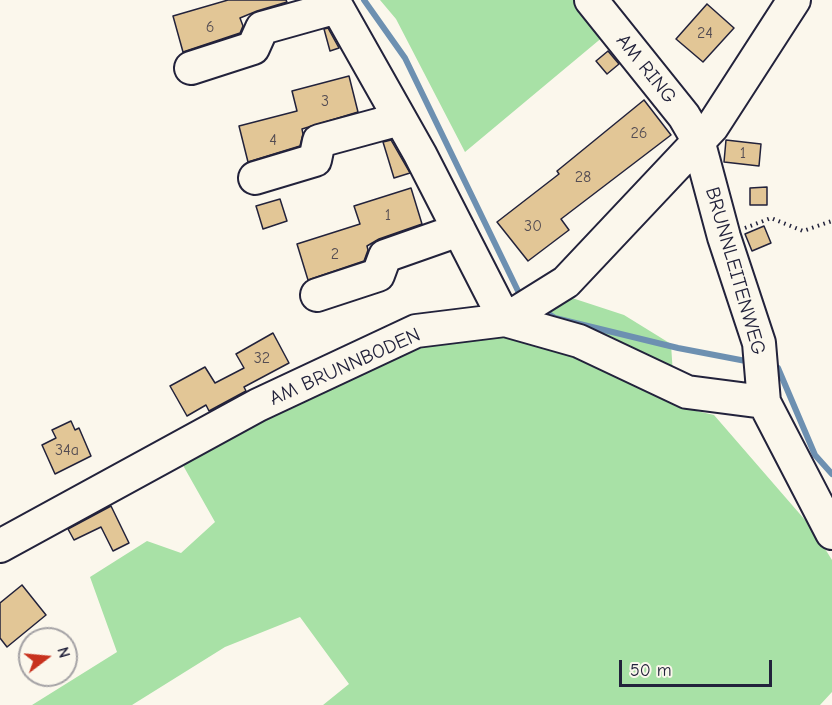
<!DOCTYPE html>
<style>
body{margin:0}
#map{position:relative;width:832px;height:705px;overflow:hidden;background:#fbf7ec;font-family:"Comic Neue",sans-serif}
canvas{display:block}
.north{position:absolute;left:18px;top:627px;width:60px;height:60px;box-sizing:border-box;background:#fbf7ec;border:2px solid #a4a2a5;border-radius:50%;rotate:74deg;font-size:16px;font-weight:700;line-height:24px;text-align:center;color:#22223b}
.north::after{content:'';display:block;margin:auto;width:21px;height:27px;background:#c8321e;clip-path:polygon(50% 0,100% 100%,50% 72%,0 100%)}
.scale{position:absolute;left:619px;top:660px;width:153px;height:27px;box-sizing:border-box;border:3px solid #22223b;border-top:0;padding-left:8px;font-size:18px;line-height:21px;white-space:nowrap;color:#22223b;-webkit-text-stroke:4px #fbf7ec;paint-order:stroke}
</style>
<div id="map">
<canvas width="832" height="705"></canvas>
<div class="north">N</div>
<div class="scale">50 m</div>
</div>
<script>
const g = document.querySelector('canvas').getContext('2d');
g.lineJoin = 'round';
function fillPath(path, color) { g.fillStyle = color; g.fill(path, 'evenodd'); }
const toPath = rows => new Path2D(rows.map(r => 'M' + r).join(''));
function stroke(path, color, width, dash) { g.strokeStyle = color; g.lineWidth = width; g.lineCap = dash ? 'butt' : 'round'; g.setLineDash(dash || []); g.stroke(path); }
function drawText(font, color, halo, rows, align = 'center') {
  g.font = font + ' "Comic Neue",sans-serif'; g.lineWidth = 6; g.setLineDash([]); g.textBaseline = 'middle'; g.strokeStyle = halo; g.fillStyle = color; for (const [text, x, y, turn = 0] of rows) {
    g.save(); g.translate(x, y); g.rotate((+turn || 0) * Math.PI / 180); g.textAlign = isNaN(turn) ? turn : align; if (halo) g.strokeText(text, 0, 0); g.fillText(text, 0, 0); g.restore();
  }
}
const green = toPath([
 [380,0,574,0,604,36,465,152,396,19],
 [566,296,624,315,671,344,675,406,714,415,812,528,832,560,832,692,820,705,323,705,349,684,300,617,225,647,132,705,32,705,117,652,90,577,147,541,181,553,215,522,180,460,321,361]
]);
const stream = toPath([
 [364,0,405,58,519,293,525,297],
 [541,309,555,318,678,348,751,362],
 [770,366,778,368,815,455,832,474]
]);
const building = toPath([
 [228,0,286,0,287,2,257,11,240,18,243,26,240,33,183,52,173,16,228,0],
 [707,4,734,28,703,62,676,39,707,4],
 [328,28,339,48,330,51,324,29,328,28],
 [608,51,619,64,607,74,596,61,608,51],
 [349,76,358,112,302,129,303,134,300,146,248,162,239,126,297,111,292,91,349,76],
 [644,100,671,135,561,219,569,230,528,261,497,222,559,174,557,171,644,100],
 [391,140,410,173,394,178,383,142,391,140],
 [726,140,761,144,759,166,724,162,726,140],
 [767,187,767,205,750,205,750,188,767,187],
 [411,188,422,224,379,239,367,246,368,250,364,261,308,280,297,244,360,224,354,206,411,188],
 [280,199,287,221,263,229,256,206,280,199],
 [764,226,771,243,752,251,745,234,764,226],
 [273,333,289,363,244,387,246,391,209,411,206,405,187,416,170,386,205,367,215,383,244,368,236,354,273,333],
 [71,421,75,430,79,428,91,456,55,474,42,445,56,438,52,430,71,421],
 [111,506,129,543,113,551,101,527,74,540,68,529,111,506],
 [22,585,46,615,7,647,0,638,0,603,22,585]
]);
const path = toPath([
 [745,228,771,218,803,231,832,221]
]);
const minor = toPath([
 [333,0,420,154,505,320,579,341,687,392,764,402,759,343,724,237,698,140,684,116,591,0],
 [191,68,253,48,262,28,337,7],
 [255,178,315,160,319,141,400,119],
 [317,295,378,275,385,256,459,230],
 [764,402,832,533],
 [0,546,258,405,416,331,505,320,566,282,712,127,794,0]
]);
const numberNames = [
 ["6",210,27],
 ["24",705,33],
 ["3",325,101],
 ["26",639,133],
 ["4",273,140],
 ["1",743,153],
 ["28",583,177],
 ["1",388,215],
 ["30",533,226],
 ["2",335,254],
 ["32",262,358],
 ["34a",67,450]
];
const streetNames = [
 ["AM RING",646,69,51],
 ["BRUNNLEITENWEG",735,271,74],
 ["AM BRUNNBODEN",345,367,-24]
];
fillPath(green, '#a8e1a6');
stroke(stream, '#6d90b1', 6);
fillPath(building, '#e2c696');
stroke(building, '#22223b', 1.5);
stroke(minor, '#22223b', 36);
stroke(path, '#22223b', 4, [1.5, 4.5]);
stroke(minor, '#fbf7ec', 32);
drawText('16px', '#524b52', null, numberNames);
drawText('20px', '#22223b', '#fbf7ec', streetNames);
</script>
